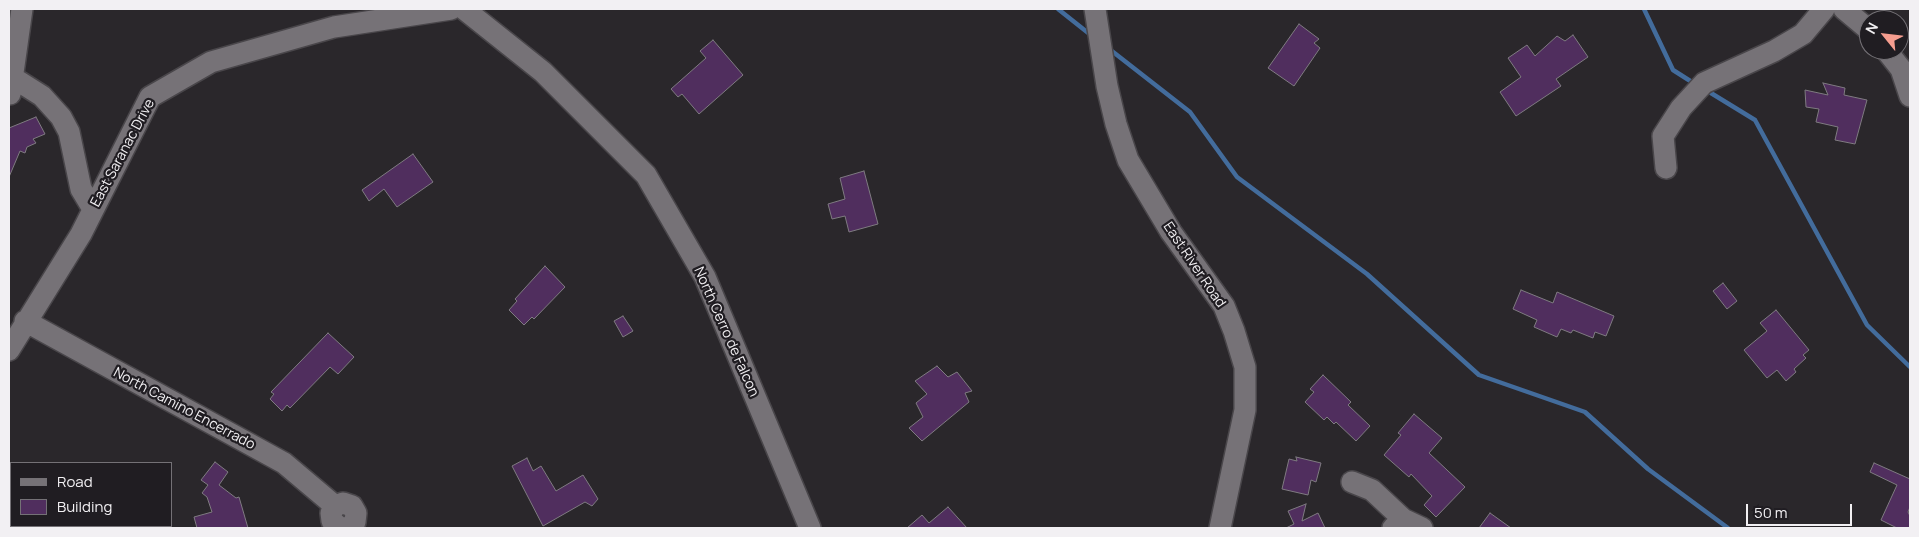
<!DOCTYPE html>
<style>
body{margin:0}
#map{position:relative;width:1919px;height:537px;overflow:hidden;background:#2a272b;font-family:Manrope,sans-serif}
canvas{display:block}
.frame{position:absolute;inset:0;border:10px solid #f2f0f3;pointer-events:none}
.legend{position:absolute;left:10px;top:462px;width:162px;height:65px;box-sizing:border-box;background:#201d22;border:1px solid #747176;margin:0;padding:6px 9px;list-style:none;font-size:15px;color:#f2f0f3}
.legend li{display:flex;align-items:center;gap:10px;height:25px}
.legend b{width:25px;border:1px solid #747176}
.north{position:absolute;left:1859px;top:10px;width:50px;height:50px;box-sizing:border-box;background:#201d22;border:1px solid #747176;border-radius:50%;rotate:299deg;font-size:14px;font-weight:700;line-height:20px;text-align:center;color:#f2f0f3}
.north::after{content:'';display:block;margin:auto;width:18px;height:22px;background:#f59d8f;clip-path:polygon(50% 0,100% 100%,50% 72%,0 100%)}
.scale{position:absolute;left:1746px;top:504px;width:106px;height:22px;box-sizing:border-box;border:2px solid #f2f0f3;border-top:0;padding-left:6px;font-size:15px;line-height:18px;white-space:nowrap;color:#f2f0f3;-webkit-text-stroke:4px #201d22;paint-order:stroke}
</style>
<div id="map">
<canvas width="1919" height="537"></canvas>
<div class="frame"></div>
<ul class="legend">
<li><b style="height:6px;background:#767277"></b>Road</li>
<li><b style="height:14px;background:#502e5e"></b>Building</li>
</ul>
<div class="north">N</div>
<div class="scale">50 m</div>
</div>
<script>
const g = document.querySelector('canvas').getContext('2d');
g.lineJoin = 'round';
const toPath = rows => new Path2D(rows.map(r => 'M' + r).join(''));
function stroke(path, color, width, dash) { g.strokeStyle = color; g.lineWidth = width; g.lineCap = dash ? 'butt' : 'round'; g.setLineDash(dash || []); g.stroke(path); }
function fillPath(path, color) { g.fillStyle = color; g.fill(path, 'evenodd'); }
function drawText(font, color, halo, rows, align = 'center') {
  g.font = font + ' Manrope,sans-serif'; g.lineWidth = 4.5; g.setLineDash([]); g.textBaseline = 'middle'; g.strokeStyle = halo; g.fillStyle = color; for (const [text, x, y, turn = 0] of rows) {
    g.save(); g.translate(x, y); g.rotate((+turn || 0) * Math.PI / 180); g.textAlign = isNaN(turn) ? turn : align; if (halo) g.strokeText(text, 0, 0); g.fillText(text, 0, 0); g.restore();
  }
}
const stream = toPath([
 [1058,9,1092,36],
 [1644,9,1673,70,1695,84],
 [1108,48,1190,112,1237,177,1367,274,1479,375,1585,412,1648,469,1728,528],
 [1706,90,1755,120,1867,325,1910,367],
 [9,507,11,509],
 [34,526,37,528]
]);
const building = toPath([
 [1299,24,1319,39,1314,43,1320,48,1294,86,1268,68,1299,24],
 [1573,35,1588,57,1556,79,1561,86,1516,116,1500,92,1521,77,1508,58,1527,45,1535,56,1557,36,1565,41,1573,35],
 [713,40,743,75,699,114,682,94,678,97,671,89,706,58,700,51,713,40],
 [1823,83,1845,88,1844,95,1867,100,1855,144,1835,140,1838,127,1816,122,1819,109,1806,107,1805,90,1828,95,1823,83],
 [36,117,45,134,33,139,36,143,27,147,25,153,20,151,9,177,9,128,36,117],
 [413,154,433,182,397,207,384,189,369,201,362,190,413,154],
 [864,171,878,224,849,232,845,216,832,219,828,204,845,199,840,178,864,171],
 [545,266,565,287,534,319,532,317,524,325,509,310,517,301,515,299,545,266],
 [1723,283,1737,301,1727,309,1713,291,1723,283],
 [1521,290,1553,303,1557,292,1614,316,1606,336,1595,332,1593,338,1573,330,1571,333,1561,329,1557,337,1534,327,1537,320,1513,309,1521,290],
 [1776,310,1809,350,1803,355,1806,358,1794,369,1796,372,1786,381,1777,370,1767,378,1744,350,1767,331,1760,323,1776,310],
 [623,316,633,331,623,337,614,321,623,316],
 [328,333,354,357,338,374,330,367,290,408,287,405,282,411,270,399,274,394,271,392,328,333],
 [937,366,948,377,957,372,972,391,965,393,969,402,922,441,909,428,923,417,916,403,927,394,915,381,937,366],
 [1323,375,1351,402,1348,405,1370,426,1356,441,1336,422,1334,424,1327,417,1324,420,1305,402,1314,392,1310,389,1323,375],
 [1414,414,1442,438,1429,453,1465,487,1436,517,1424,505,1432,496,1411,474,1409,477,1384,455,1401,435,1398,433,1414,414],
 [1296,457,1321,463,1316,482,1311,480,1308,495,1282,489,1289,459,1297,461,1296,457],
 [527,458,533,471,541,466,556,491,583,475,598,499,592,506,585,502,543,526,512,466,527,458],
 [215,462,228,472,219,485,236,498,239,497,248,528,197,528,194,517,212,512,207,497,202,493,208,485,201,480,215,462],
 [1874,463,1910,479,1910,507,1908,512,1910,516,1910,528,1897,528,1881,520,1897,485,1870,472,1874,463],
 [1306,504,1302,521,1318,513,1325,528,1286,528,1294,524,1288,511,1306,504],
 [948,507,967,528,907,528,922,515,929,523,948,507],
 [1490,513,1511,528,1479,528,1490,513]
]);
const minor = toPath([
 [464,9,543,72,646,175,705,277,810,528],
 [1095,9,1107,86,1116,124,1128,160,1171,232,1224,306,1234,331,1245,367,1245,410,1220,528],
 [1844,9,1869,30],
 [1886,50,1901,69,1910,96],
 [12,77,42,96,61,117,69,132,81,189,93,209],
 [10,94,22,9],
 [1666,168,1663,136,1681,108,1704,83,1774,51,1803,34,1824,9],
 [25,321,284,463,335,506],
 [9,350,81,234,150,97,211,62,334,27,451,9],
 [1352,482,1372,490,1403,519],
 [340,528,332,521,331,513,335,506,343,503,352,506,356,513,355,522,348,528],
 [1393,528,1403,519,1422,528]
]);
const streetNames = [
 ["East Saranac Drive",123,153,-62],
 ["East River Road",1194,265,56],
 ["North Cerro de Falcon",726,332,66],
 ["North Camino Encerrado",184,409,28]
];
stroke(stream, '#436c9c', 4.5);
fillPath(building, '#502e5e');
stroke(building, '#7f7b81', 1);
stroke(minor, '#49464a', 24);
stroke(minor, '#767277', 21);
drawText('14px', '#f2f0f3', '#201d22', streetNames);
</script>
